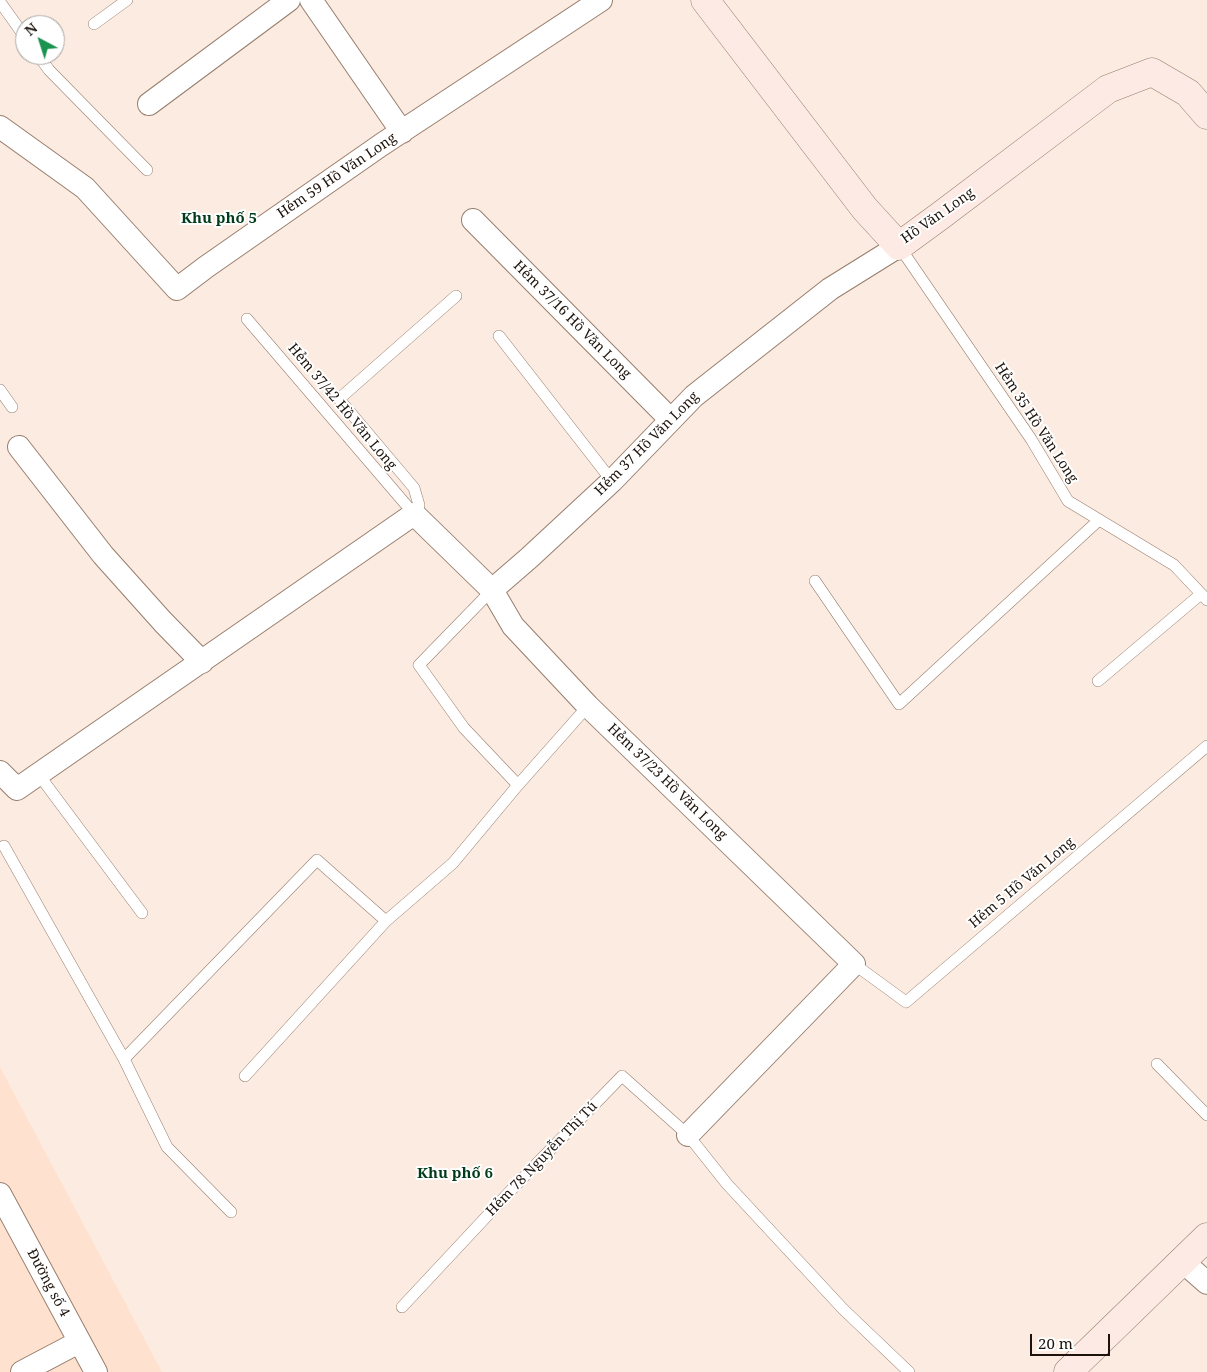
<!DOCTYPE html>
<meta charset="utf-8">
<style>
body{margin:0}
#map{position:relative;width:1207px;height:1372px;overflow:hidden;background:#fcebe0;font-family:"Noto Serif",serif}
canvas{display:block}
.north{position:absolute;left:15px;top:15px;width:50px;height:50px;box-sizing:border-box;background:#fff;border:1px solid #a5a19e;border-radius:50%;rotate:320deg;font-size:14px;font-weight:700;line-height:20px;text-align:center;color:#1d130c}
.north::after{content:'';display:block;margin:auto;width:18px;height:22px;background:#19934f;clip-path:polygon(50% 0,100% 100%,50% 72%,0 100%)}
.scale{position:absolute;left:1030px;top:1334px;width:80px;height:22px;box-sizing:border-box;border:2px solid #1d130c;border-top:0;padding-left:6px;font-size:15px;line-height:18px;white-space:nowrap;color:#1d130c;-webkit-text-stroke:4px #fff;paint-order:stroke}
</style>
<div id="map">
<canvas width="1207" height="1372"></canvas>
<div class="north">N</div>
<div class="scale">20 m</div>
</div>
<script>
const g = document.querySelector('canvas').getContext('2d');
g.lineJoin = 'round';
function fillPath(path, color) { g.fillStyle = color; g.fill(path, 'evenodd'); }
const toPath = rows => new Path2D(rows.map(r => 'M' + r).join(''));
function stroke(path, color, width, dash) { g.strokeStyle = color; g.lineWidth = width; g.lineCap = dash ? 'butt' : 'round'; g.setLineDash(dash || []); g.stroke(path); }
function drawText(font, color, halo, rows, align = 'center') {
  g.font = font + ' "Noto Serif",serif'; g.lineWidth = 4; g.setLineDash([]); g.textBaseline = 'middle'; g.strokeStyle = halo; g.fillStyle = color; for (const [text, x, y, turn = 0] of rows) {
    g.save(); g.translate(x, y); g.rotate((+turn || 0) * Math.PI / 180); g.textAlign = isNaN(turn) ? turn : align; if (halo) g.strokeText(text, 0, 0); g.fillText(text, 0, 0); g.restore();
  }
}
const built = toPath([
 [0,1067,162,1372,0,1372]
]);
const lane = toPath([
 [0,2,25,37],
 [94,24,127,0],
 [38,55,49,70,147,170],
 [899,246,1031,439,1068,501,1174,565,1207,600],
 [247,319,414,514,419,505,414,488,339,399,456,296],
 [499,336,612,481],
 [0,390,12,407],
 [815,581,899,704,1099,520],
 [492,590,419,665,464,728,518,785],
 [1098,681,1201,594],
 [39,775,142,913],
 [4,846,124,1059,167,1147,231,1212],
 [854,964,906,1002,1207,746],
 [124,1059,317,860,386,921,453,863,518,785,588,706],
 [1157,1064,1207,1115],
 [245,1076,386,921],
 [402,1307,515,1186,622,1076,688,1135,727,1184,843,1309,909,1372]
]);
const street = toPath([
 [311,0,402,132],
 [149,104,289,0],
 [0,127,85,188,177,289,206,267,381,145,601,0],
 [473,220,670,419],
 [19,447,103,555,163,622,202,662],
 [492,590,529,558,612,481,694,396,830,289,899,246],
 [0,772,17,789,414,514,492,590,513,626,588,706,854,964,688,1135],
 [0,1194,96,1372],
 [1182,1261,1207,1283],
 [22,1372,79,1342]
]);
const secondary = toPath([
 [705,0,865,209,899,246,940,216,1108,89,1152,72,1188,93,1207,115],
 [1068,1372,1207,1237]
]);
const streetNames = [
 ["Hẻm 59 Hồ Văn Long",337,176,-34],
 ["Hồ Văn Long",938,216,-35],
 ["Hẻm 37/16 Hồ Văn Long",572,320,45],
 ["Hẻm 37/42 Hồ Văn Long",342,407,50],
 ["Hẻm 35 Hồ Văn Long",1036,423,57],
 ["Hẻm 37 Hồ Văn Long",647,444,-45],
 ["Hẻm 37/23 Hồ Văn Long",667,782,44],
 ["Hẻm 5 Hồ Văn Long",1022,883,-40],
 ["Hẻm 78 Nguyễn Thị Tú",542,1159,-46],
 ["Đường số 4",48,1283,62]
];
const neighbourhoodNames = [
 ["Khu phố 5",219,219],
 ["Khu phố 6",455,1174]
];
fillPath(built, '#fee2cf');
stroke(lane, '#977e6d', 12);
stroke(street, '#977e6d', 24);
stroke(secondary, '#977e6d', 29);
stroke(lane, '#fff', 11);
stroke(street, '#fff', 22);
stroke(secondary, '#fdeae5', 28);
drawText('14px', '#1d130c', '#fff', streetNames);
drawText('bold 15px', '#003b1a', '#fff', neighbourhoodNames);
</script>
